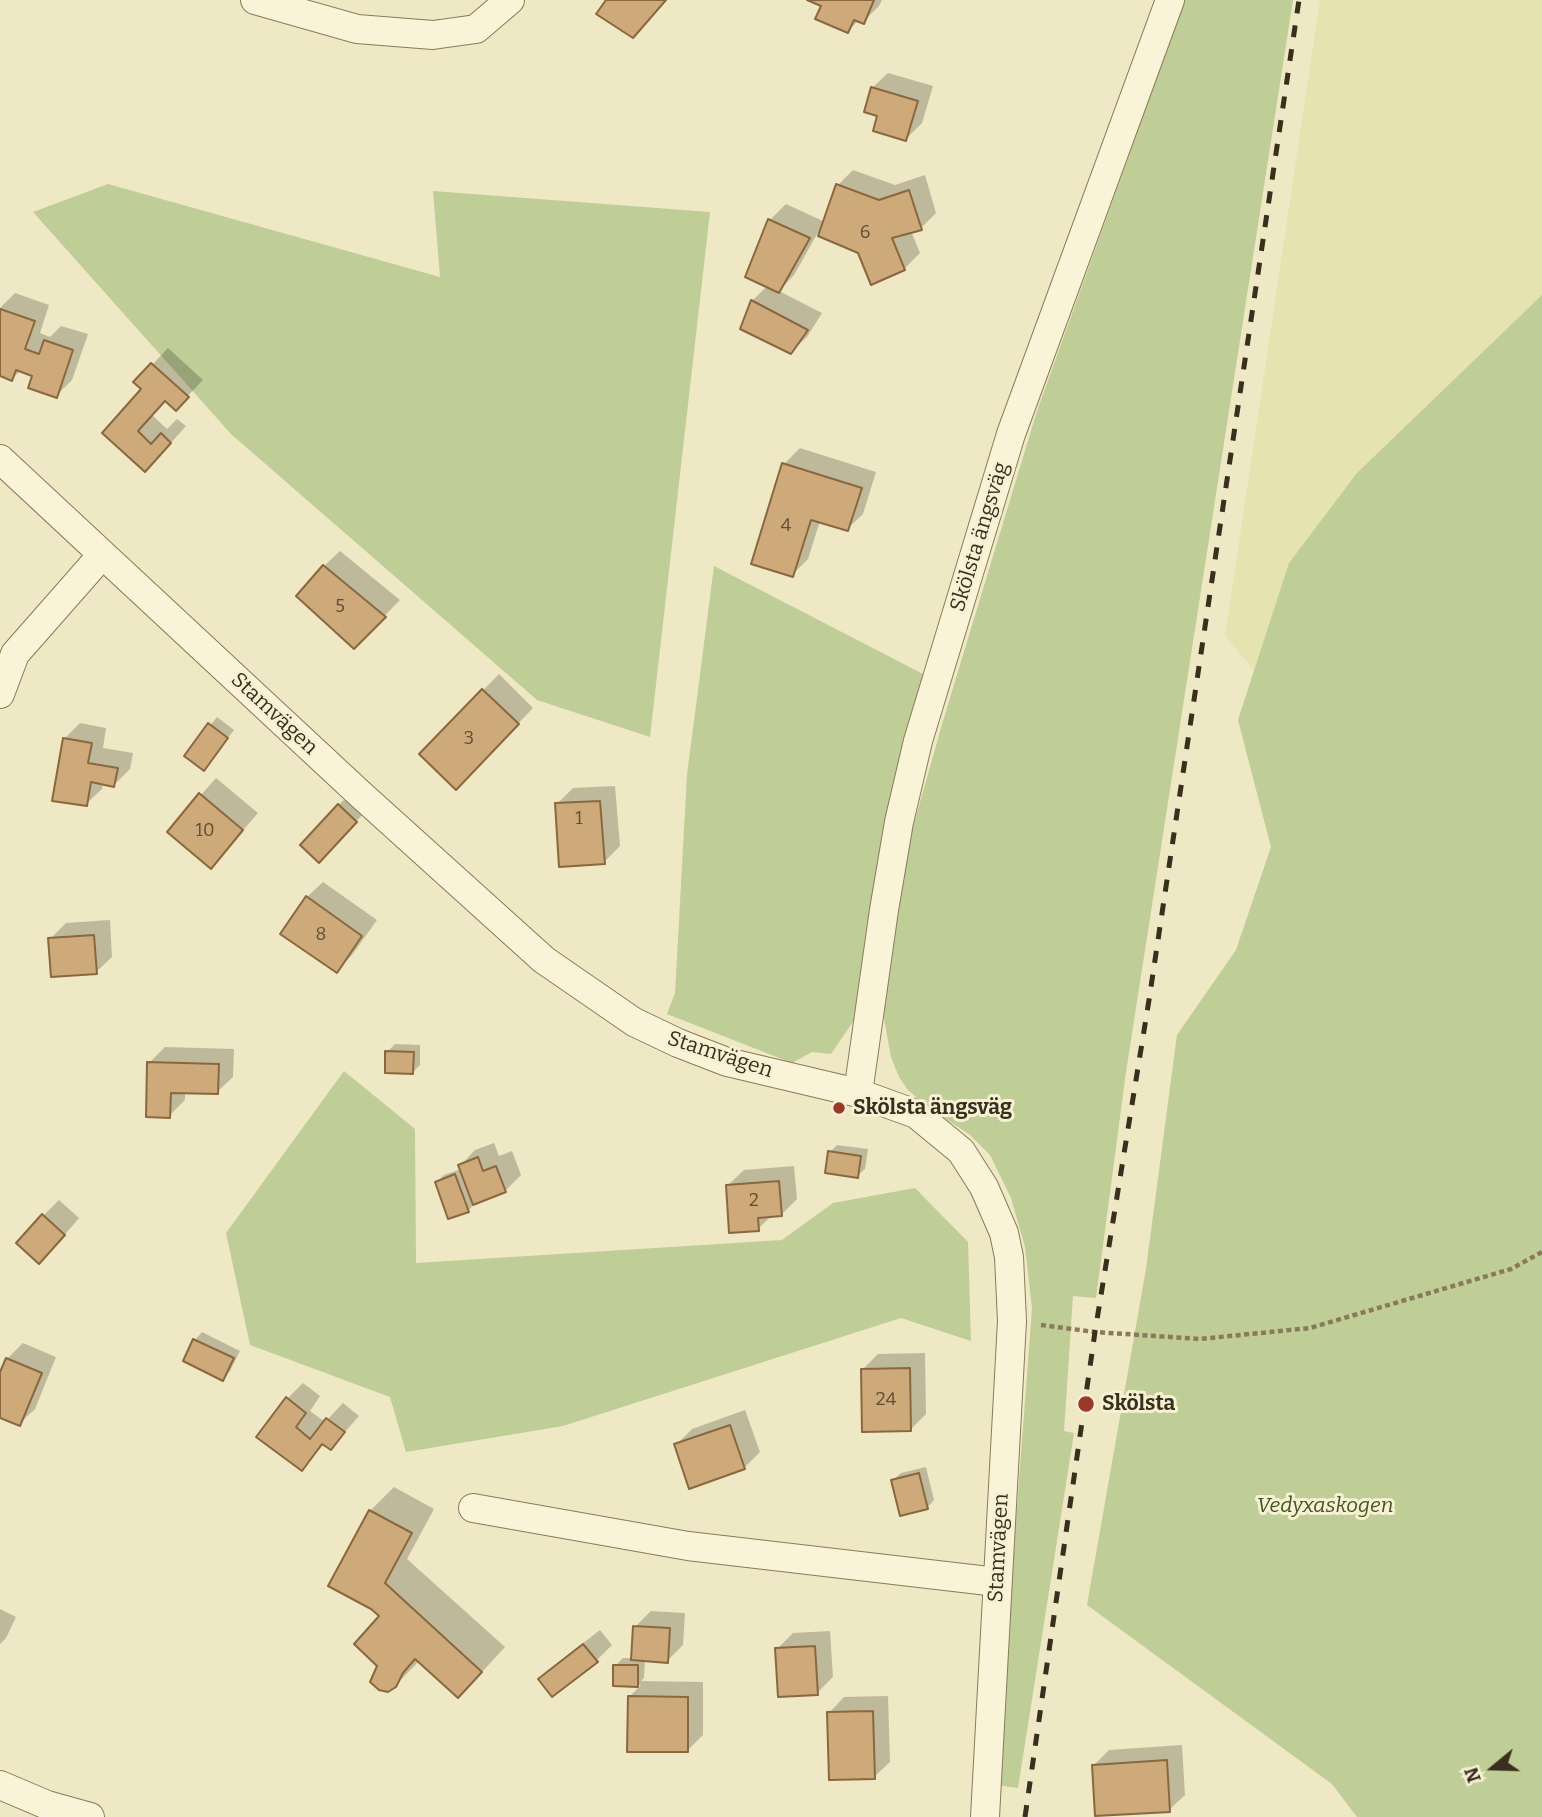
<!DOCTYPE html>
<meta charset="utf-8">
<style>
body{margin:0}
#map{position:relative;width:1542px;height:1817px;overflow:hidden;background:#efe8c4;font-family:Bitter,serif}
canvas{display:block}
.north{position:absolute;left:1458px;top:1733px;width:70px;height:70px;-webkit-text-stroke:5px #f6f1d3;paint-order:stroke;rotate:251deg;font-size:19px;font-weight:700;line-height:28px;text-align:center;color:#392f1e}
.north::after{content:'';display:block;margin:auto;width:24px;height:32px;background:#392f1e;clip-path:polygon(50% 0,100% 100%,50% 72%,0 100%)}
</style>
<div id="map">
<canvas width="1542" height="1817"></canvas>
<div class="north">N</div>
</div>
<script>
const g = document.querySelector('canvas').getContext('2d');
g.lineJoin = 'round';
function fillPath(path, color) { g.fillStyle = color; g.fill(path, 'evenodd'); }
const toPath = rows => new Path2D(rows.map(r => 'M' + r).join(''));
function stroke(path, color, width, dash) { g.strokeStyle = color; g.lineWidth = width; g.lineCap = dash ? 'butt' : 'round'; g.setLineDash(dash || []); g.stroke(path); }
function drawText(font, color, halo, rows, align = 'center') {
  g.font = font + ' Bitter,serif'; g.lineWidth = 6; g.setLineDash([]); g.textBaseline = 'middle'; g.strokeStyle = halo; g.fillStyle = color; for (const [text, x, y, turn = 0] of rows) {
    g.save(); g.translate(x, y); g.rotate((+turn || 0) * Math.PI / 180); g.textAlign = isNaN(turn) ? turn : align; if (halo) g.strokeText(text, 0, 0); g.fillText(text, 0, 0); g.restore();
  }
}
const farmland = toPath([
 [1320,0,1542,0,1542,1817,1357,1817,1332,1784,1087,1605,1146,1269,1177,1035,1236,950,1271,847,1238,720,1254,670,1225,636]
]);
const green = toPath([
 [1185,0,1293,0,1126,1072,1096,1298,1073,1296,1064,1431,1074,1433,1018,1788,996,1785,1032,1308,1025,1247,1011,1198,990,1155,970,1135,927,1106,908,1090,899,1077,891,1057,884,1019,885,991,907,848,943,721,1037,411],
 [108,184,440,277,433,191,710,212,650,737,537,700,231,434,33,212],
 [1542,295,1542,1817,1357,1817,1332,1784,1087,1605,1146,1269,1177,1035,1236,950,1271,847,1238,720,1289,563,1357,473],
 [714,566,925,675,863,971,859,977,859,1013,831,1054,812,1052,792,1063,667,1014,675,993,687,775],
 [344,1071,415,1129,416,1263,782,1240,833,1203,915,1188,968,1242,971,1341,901,1318,563,1426,406,1452,390,1397,250,1345,226,1233]
]);
const shadow = toPath([
 [812,0,882,0,879,6,863,22,859,20,848,31,823,5],
 [888,73,933,86,922,123,906,139,879,115,872,88],
 [853,170,895,185,925,175,936,213,921,228,911,231,920,253,904,269,859,252,821,227,794,275,779,291,822,313,807,337,791,352,742,328,752,301,767,286,770,220,786,204,825,222,838,185],
 [15,293,49,305,40,333,50,337,61,326,88,334,72,380,56,396,34,375,21,370,12,379,0,374,0,308],
 [168,348,203,380,176,408,166,399,152,415,167,429,177,419,186,426,161,454,105,433,143,389,136,382],
 [800,448,876,472,863,514,847,529,820,521,808,559,792,575,784,464],
 [340,551,400,600,354,647,324,566],
 [499,674,533,708,472,772,421,754],
 [217,717,234,730,204,769,186,756],
 [80,723,106,728,103,748,133,753,130,769,114,785,103,783,102,789,86,804,64,739],
 [216,778,258,813,211,867,169,831],
 [615,786,620,846,604,862,557,804,573,788],
 [354,789,371,805,335,845,339,805],
 [323,882,377,920,352,955,337,971,307,897],
 [110,920,112,957,96,972,50,939,66,923],
 [395,1044,420,1045,420,1065,413,1072,387,1052],
 [165,1047,234,1049,233,1077,217,1092,185,1091,185,1100,169,1116,149,1063],
 [494,1143,499,1156,512,1151,521,1175,505,1191,475,1203,468,1211,437,1182,444,1175,461,1169,460,1166,475,1150],
 [837,1145,868,1149,865,1169,857,1176,830,1152],
 [794,1166,797,1199,781,1215,772,1215,758,1229,728,1185,744,1170],
 [59,1200,79,1218,55,1246,43,1216],
 [202,1332,240,1351,230,1371,223,1379,185,1360,195,1340],
 [23,1343,56,1357,35,1409,19,1424,0,1416,0,1376,7,1359],
 [925,1353,926,1414,910,1430,862,1370,878,1354],
 [303,1383,320,1396,310,1411,325,1422,343,1403,359,1416,331,1448,325,1443,302,1469,287,1399],
 [745,1410,760,1452,744,1468,676,1445,692,1429],
 [926,1467,934,1500,927,1508,893,1480,901,1473],
 [394,1487,434,1509,407,1559,505,1647,482,1672,419,1661,395,1686,379,1665,381,1616,372,1608,370,1511],
 [0,1609,16,1617,6,1638,0,1644],
 [651,1611,685,1613,683,1645,667,1661,645,1660,644,1678,641,1681,703,1682,703,1735,687,1751,629,1697,641,1685,615,1685,615,1666,623,1658,633,1658,635,1627],
 [600,1630,612,1645,596,1661,541,1679,556,1664],
 [830,1631,833,1677,817,1693,777,1649,793,1633],
 [888,1696,890,1762,874,1777,829,1713,844,1697],
 [1182,1745,1185,1795,1169,1810,1094,1765,1109,1750]
]);
const building = toPath([
 [606,0,666,0,633,38,596,14,606,0],
 [807,0,874,0,864,24,854,20,848,33,815,19,821,6,807,0],
 [871,87,918,101,906,141,873,131,877,116,864,112,871,87],
 [836,184,879,200,909,190,922,230,892,238,905,270,871,285,858,253,818,236,836,184],
 [768,219,810,238,779,293,745,277,768,219],
 [751,300,808,330,791,354,740,329,751,300],
 [0,309,35,321,25,349,39,354,44,340,73,350,57,398,28,388,32,376,16,370,12,381,0,376,0,309],
 [151,363,189,397,176,411,165,401,138,431,151,444,161,433,171,443,145,472,102,433,141,389,133,382,151,363],
 [782,463,862,488,848,531,811,520,793,577,751,564,782,463],
 [323,565,386,617,354,649,296,596,323,565],
 [482,689,519,724,456,790,419,754,482,689],
 [208,723,228,738,204,771,184,756,208,723],
 [63,738,92,743,88,763,118,768,114,787,91,782,87,806,52,801,63,738],
 [199,793,243,830,211,869,167,832,199,793],
 [600,801,605,864,559,867,555,803,600,801],
 [338,804,357,822,319,863,300,845,338,804],
 [306,896,362,936,337,973,280,934,306,896],
 [94,935,97,974,51,977,48,938,94,935],
 [385,1051,414,1052,413,1074,385,1073,385,1051],
 [147,1062,219,1064,218,1094,171,1093,170,1118,146,1117,147,1062],
 [828,1151,861,1156,858,1178,825,1173,828,1151],
 [478,1157,483,1171,496,1166,506,1192,473,1205,458,1165,478,1157],
 [455,1174,469,1212,448,1219,435,1182,455,1174],
 [779,1181,782,1216,758,1218,759,1231,729,1233,726,1185,779,1181],
 [42,1214,65,1235,39,1264,16,1243,42,1214],
 [193,1339,234,1358,223,1381,183,1361,193,1339],
 [6,1358,42,1373,20,1426,0,1418,0,1372,6,1358],
 [910,1368,911,1431,862,1432,861,1369,910,1368],
 [286,1397,306,1413,296,1427,310,1439,326,1418,345,1432,331,1450,322,1444,302,1471,256,1437,286,1397],
 [730,1425,745,1469,689,1489,674,1444,730,1425],
 [919,1473,928,1509,900,1516,891,1480,919,1473],
 [369,1510,412,1533,385,1583,482,1672,458,1698,415,1659,403,1673,396,1687,388,1692,379,1690,370,1682,377,1666,354,1644,379,1616,371,1609,328,1586,369,1510],
 [633,1626,670,1628,668,1663,631,1660,633,1626],
 [583,1644,598,1662,552,1697,538,1679,583,1644],
 [815,1646,818,1695,778,1697,775,1648,815,1646],
 [613,1665,638,1665,638,1687,613,1686,613,1665],
 [628,1696,688,1697,688,1752,627,1752,628,1696],
 [873,1711,875,1779,829,1780,827,1712,873,1711],
 [1167,1760,1170,1812,1095,1816,1092,1765,1167,1760]
]);
const path = toPath([
 [1041,1325,1095,1332,1200,1339,1310,1328,1511,1269,1542,1252]
]);
const minor = toPath([
 [255,0,357,29,433,35,476,29,510,0],
 [0,459,359,793,544,960,634,1022,678,1043,727,1062,858,1093,916,1114,961,1151,984,1187,1004,1233,1009,1257,1012,1321,985,1817],
 [0,694,15,654,102,555],
 [858,1093,884,910,899,822,918,741,1011,434,1170,0],
 [473,1508,688,1546,997,1582],
 [0,1785,47,1805,90,1817]
]);
const rail = toPath([
 [1025,1817,1095,1332,1149,1000,1299,0]
]);
const markers = [
 [839,1108,7,"#9a3929"],
 [1086,1404,9,"#9a3929"]
];
const numberNames = [
 ["6",865,233],
 ["4",786,526],
 ["5",340,607],
 ["3",469,739],
 ["1",579,819],
 ["10",205,831],
 ["8",321,935],
 ["2",754,1201],
 ["24",886,1400]
];
const streetNames = [
 ["Skölsta ängsväg",980,537,-73],
 ["Stamvägen",274,714,43],
 ["Stamvägen",720,1055,18],
 ["Stamvägen",999,1548,-87]
];
const poiNames = [
 ["Skölsta ängsväg",853,1108],
 ["Skölsta",1102,1404]
];
const parkNames = [
 ["Vedyxaskogen",1325,1506]
];
fillPath(farmland, '#e5e4b1');
fillPath(green, '#bfcd97');
fillPath(shadow, '#0003');
fillPath(building, '#cea979');
stroke(building, '#89683f', 2);
stroke(minor, '#8a7a5a', 30);
stroke(path, '#8a7a5a', 4.5, [5, 3.5]);
stroke(minor, '#f9f4d7', 28);
stroke(rail, '#392f1e', 5, [12, 12]);
for (const [x, y, r, color] of markers) { const dot = new Path2D(); dot.arc(x, y, r, 0, 2 * Math.PI); g.fillStyle = color; g.fill(dot); stroke(dot, '#f6f1d3', 2.5); }
drawText('18px', '#5e4e35', null, numberNames);
drawText('21px', '#392f1e', '#f6f1d3', streetNames);
drawText('bold 21px', '#392f1e', '#f6f1d3', poiNames, 'left');
drawText('italic 21px', '#425624', '#f6f1d3', parkNames);
</script>
